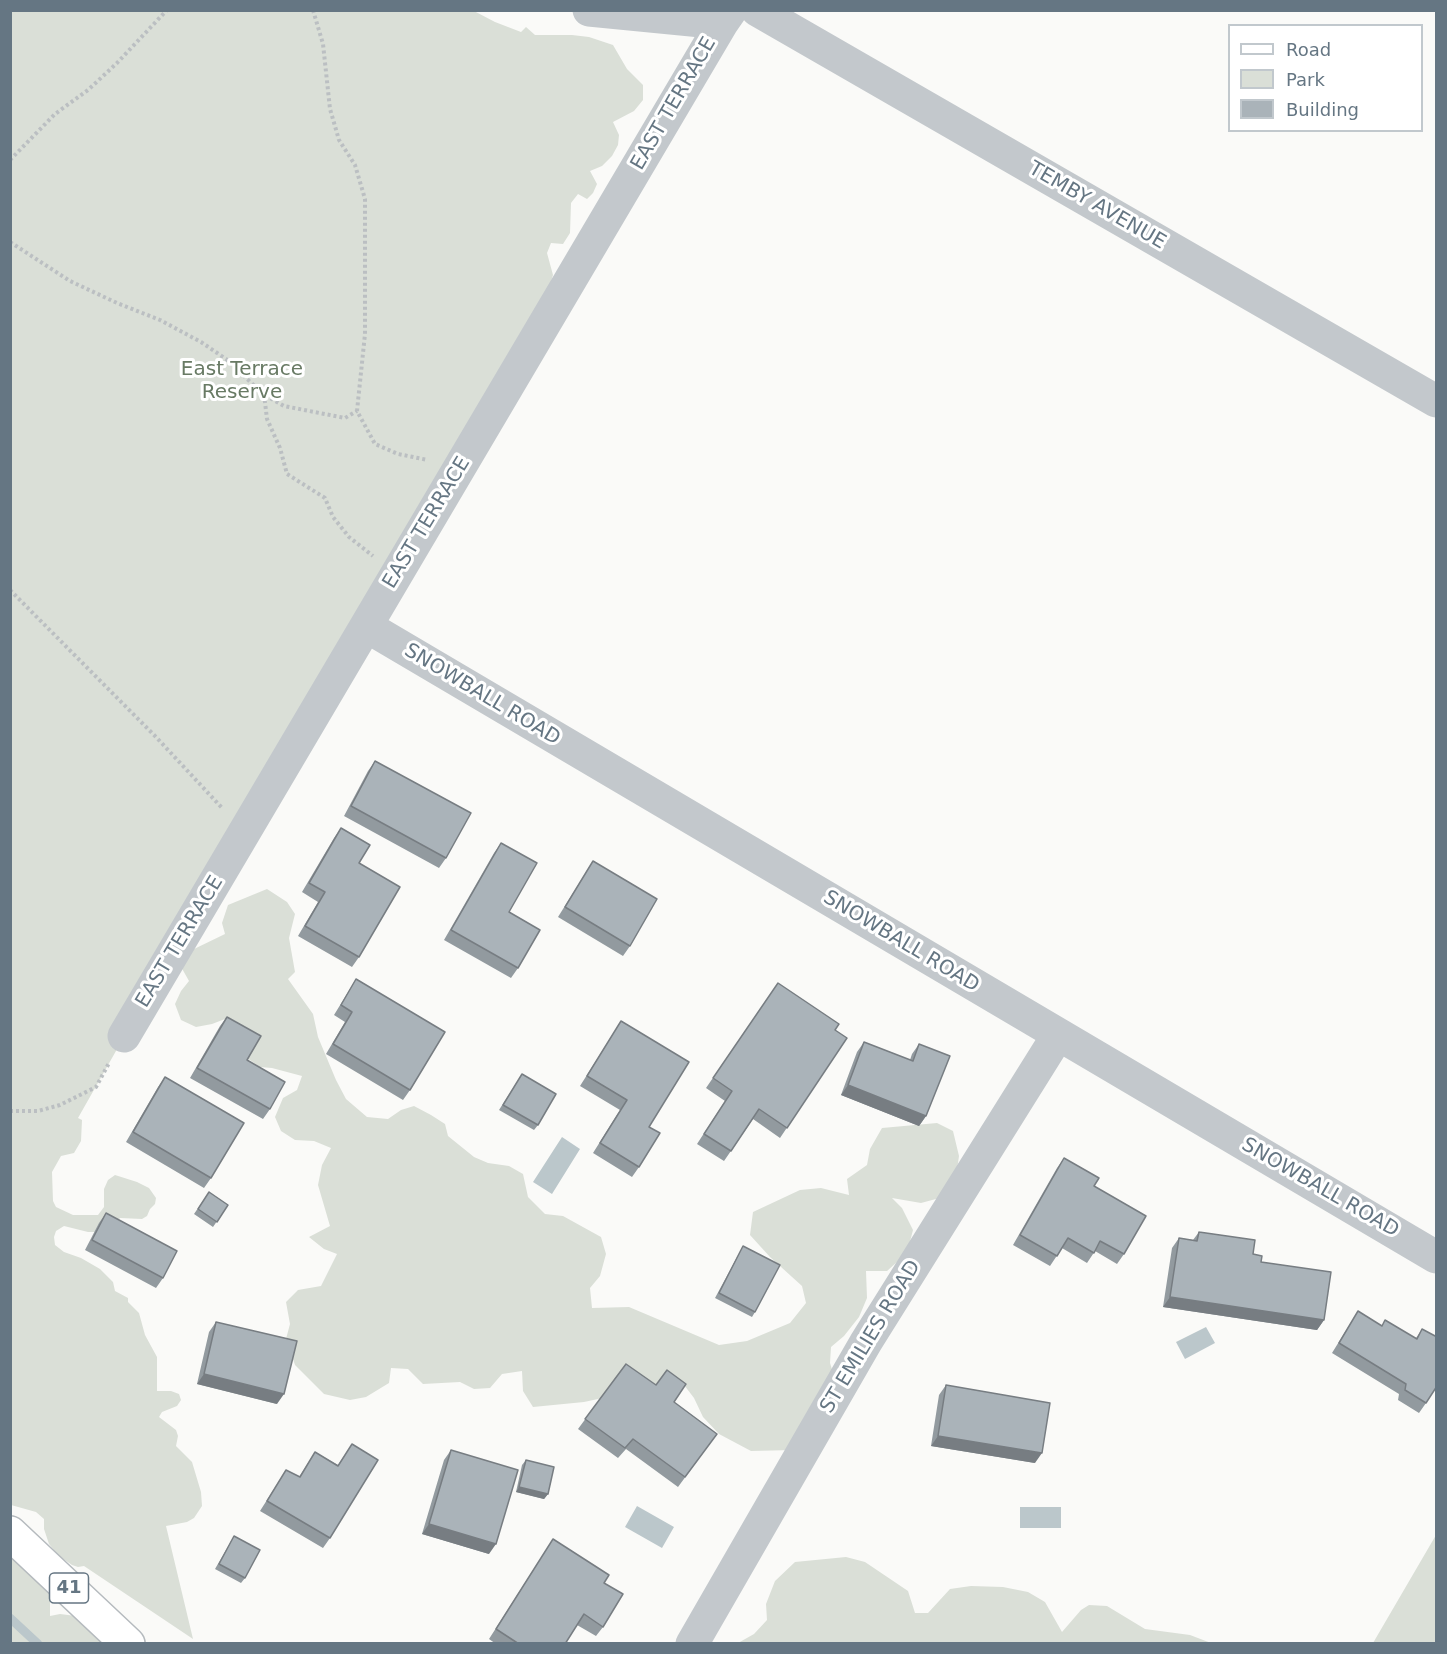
<!DOCTYPE html>
<style>
body{margin:0}
#map{position:relative;width:1447px;height:1654px;overflow:hidden;background:#fafaf8;font-family:"DejaVu Sans",sans-serif}
canvas{display:block}
.frame{position:absolute;inset:0;border:12px solid #657683;pointer-events:none}
.legend{position:absolute;left:1228px;top:24px;width:195px;height:108px;box-sizing:border-box;background:#fff;border:2px solid #c1c8cd;margin:0;padding:8px 10px;list-style:none;font-size:18px;color:#657683}
.legend li{display:flex;align-items:center;gap:12px;height:30px}
.legend b{width:30px;border:2px solid #c1c8cd}
</style>
<div id="map">
<canvas width="1447" height="1654"></canvas>
<div class="frame"></div>
<ul class="legend">
<li><b style="height:8px;background:#fff"></b>Road</li>
<li><b style="height:16px;background:#dadfd7"></b>Park</li>
<li><b style="height:16px;background:#aab3b9"></b>Building</li>
</ul>
</div>
<script>
const g = document.querySelector('canvas').getContext('2d');
g.lineJoin = 'round';
function fillPath(path, color) { g.fillStyle = color; g.fill(path, 'evenodd'); }
const toPath = rows => new Path2D(rows.map(r => 'M' + r).join(''));
function stroke(path, color, width, dash) { g.strokeStyle = color; g.lineWidth = width; g.lineCap = dash ? 'butt' : 'round'; g.setLineDash(dash || []); g.stroke(path); }
function drawText(font, color, halo, rows, align = 'center') {
  g.font = font + ' "DejaVu Sans",sans-serif'; g.lineWidth = 6; g.setLineDash([]); g.textBaseline = 'middle'; g.strokeStyle = halo; g.fillStyle = color; for (const [text, x, y, turn = 0] of rows) {
    g.save(); g.translate(x, y); g.rotate((+turn || 0) * Math.PI / 180); g.textAlign = isNaN(turn) ? turn : align; if (halo) g.strokeText(text, 0, 0); g.fillText(text, 0, 0); g.restore();
  }
}
const green = toPath([
 [11,11,474,11,495,22,521,32,526,27,535,35,572,35,589,37,613,45,627,69,643,85,643,100,634,111,613,122,619,135,618,145,612,156,602,166,590,171,597,184,593,193,587,199,578,194,571,203,570,233,563,244,551,243,547,253,553,275,550,285,78,1118,82,1120,81,1141,74,1153,61,1156,52,1172,53,1201,56,1207,73,1215,98,1215,104,1207,104,1189,108,1180,115,1175,137,1182,149,1188,156,1198,155,1204,150,1209,147,1216,142,1219,120,1218,110,1230,102,1232,88,1232,64,1226,56,1231,54,1237,55,1245,64,1252,81,1258,100,1269,113,1282,115,1291,128,1298,128,1302,139,1313,145,1335,157,1357,157,1391,171,1391,179,1394,181,1400,177,1406,162,1412,159,1417,176,1430,178,1436,176,1446,192,1462,201,1492,202,1506,194,1518,187,1522,166,1526,193,1639,84,1566,78,1567,72,1565,59,1556,49,1544,44,1529,44,1519,36,1512,11,1505],
 [267,889,287,902,295,914,289,938,295,972,288,979,313,1014,318,1037,336,1080,346,1099,367,1117,388,1119,401,1110,414,1106,431,1115,445,1124,448,1136,474,1157,488,1163,509,1166,523,1174,528,1197,545,1214,563,1216,601,1237,606,1254,600,1276,590,1288,592,1308,629,1307,719,1345,747,1341,790,1323,806,1303,802,1286,770,1257,750,1235,753,1212,800,1190,821,1188,849,1195,847,1179,867,1165,870,1149,882,1128,937,1123,953,1131,959,1156,956,1177,947,1196,921,1203,892,1198,902,1208,913,1230,907,1253,887,1271,866,1271,867,1298,859,1317,844,1336,831,1347,830,1363,835,1379,793,1450,751,1451,719,1434,703,1417,694,1398,681,1381,584,1402,533,1407,523,1391,522,1371,502,1374,490,1388,474,1389,460,1382,423,1384,408,1369,391,1368,389,1383,366,1397,350,1400,324,1394,295,1365,286,1339,290,1324,286,1302,298,1290,321,1286,337,1254,324,1249,309,1237,330,1226,318,1185,322,1165,331,1148,314,1141,295,1140,281,1131,275,1117,283,1098,297,1090,302,1076,272,1068,260,1067,234,1049,225,1019,212,1024,196,1027,181,1020,175,1004,181,991,189,981,180,965,192,950,225,934,222,923,228,905],
 [1436,1535,1436,1643,1373,1643],
 [10,1555,50,1586,50,1616,60,1614,92,1618,117,1643,11,1643],
 [846,1557,865,1562,908,1591,915,1613,928,1613,950,1589,971,1586,1003,1587,1028,1592,1045,1602,1062,1632,1081,1610,1089,1605,1107,1606,1145,1629,1190,1635,1211,1643,738,1643,754,1634,767,1620,766,1604,775,1581,795,1562]
]);
const water = toPath([
 [562,1137,580,1149,552,1194,533,1182],
 [1206,1327,1215,1343,1185,1359,1176,1342],
 [637,1506,674,1527,662,1548,625,1527],
 [1020,1507,1061,1507,1061,1528,1020,1528]
]);
const stream = toPath([
 [10,1618,38,1644]
]);
const path = toPath([
 [313,10,323,44,330,109,339,140,355,165,365,199,365,334,357,411,375,444,398,454,428,460],
 [10,160,55,114,88,90,117,63,167,10],
 [10,242,70,281,117,303,160,320,201,342,226,359,263,394,284,406,345,418,357,411],
 [264,394,267,419,280,448,287,474,325,498,333,517,349,537,373,556],
 [10,590,156,737,223,809],
 [10,1111,38,1111,60,1105,96,1087,109,1063]
]);
const minor = toPath([
 [589,10,722,23],
 [757,10,1436,401],
 [366,626,1436,1257],
 [124,1036,722,23,731,10],
 [692,1644,866,1342,1058,1035]
]);
const major = toPath([
 [10,1533,128,1644]
]);
const wall = toPath([
 [375,761,446,858,439,868,344,816,368,771],
 [341,828,359,863,359,957,352,967,298,936,318,902,302,892,334,838],
 [501,843,509,912,518,968,511,978,444,940,494,853],
 [593,861,630,946,623,956,558,917],
 [356,979,410,1090,403,1100,326,1054,345,1022,334,1015],
 [778,983,835,1030,847,1038,780,1138,753,1119,724,1161,697,1144,725,1101,706,1088],
 [227,1017,270,1109,263,1119,190,1078,220,1026],
 [621,1021,649,1127,639,1167,632,1177,593,1153,620,1110,580,1086],
 [864,1042,910,1060,912,1054,919,1044,926,1116,919,1126,841,1095,857,1052],
 [522,1074,538,1125,534,1130,499,1110],
 [165,1077,211,1178,204,1188,126,1142,158,1087],
 [1064,1158,1094,1186,1124,1254,1117,1264,1095,1251,1087,1263,1062,1248,1050,1266,1013,1245,1057,1168],
 [209,1192,228,1205,213,1227,194,1214],
 [106,1213,163,1278,156,1288,85,1250,99,1223],
 [1199,1232,1253,1254,1324,1320,1317,1330,1163,1307,1172,1248,1179,1238,1193,1240],
 [743,1246,755,1312,752,1317,715,1298],
 [1358,1311,1382,1326,1416,1338,1422,1329,1426,1403,1419,1413,1398,1400,1399,1394,1332,1353],
 [216,1322,277,1404,197,1384,209,1332],
 [626,1364,674,1402,717,1434,678,1487,626,1449,618,1458,578,1429],
 [946,1385,1035,1463,931,1446,939,1395],
 [352,1444,330,1538,323,1548,260,1511,286,1470,299,1477,315,1452,338,1465],
 [451,1450,489,1554,422,1534,444,1460],
 [526,1460,548,1494,544,1499,516,1492,522,1465],
 [234,1536,245,1578,241,1583,215,1569],
 [553,1539,604,1583,603,1627,596,1636,577,1625,565,1644,496,1644,489,1639]
]);
const shadedWall = toPath([
 [848,1085,926,1116,919,1126,841,1095],
 [1170,1297,1324,1320,1317,1330,1163,1307],
 [204,1374,284,1394,277,1404,197,1384],
 [938,1436,1042,1453,1035,1463,931,1446],
 [519,1487,548,1494,544,1499,516,1492],
 [429,1524,496,1544,489,1554,422,1534]
]);
const building = toPath([
 [375,761,471,813,446,858,351,806,375,761],
 [341,828,370,845,359,863,400,887,359,957,305,926,325,892,309,883,341,828],
 [501,843,537,863,509,912,540,930,518,968,451,930,501,843],
 [593,861,657,899,630,946,565,907,593,861],
 [356,979,445,1032,410,1090,333,1044,352,1012,341,1005,356,979],
 [778,983,839,1024,835,1030,847,1038,787,1128,759,1109,731,1151,704,1134,732,1091,713,1078,778,983],
 [227,1017,261,1036,247,1060,285,1082,270,1109,197,1068,227,1017],
 [621,1021,689,1062,649,1127,660,1133,639,1167,600,1143,627,1100,587,1076,621,1021],
 [864,1042,913,1061,919,1044,950,1056,926,1116,848,1085,864,1042],
 [522,1074,556,1094,538,1125,503,1105,522,1074],
 [165,1077,244,1123,211,1178,133,1132,165,1077],
 [1064,1158,1099,1178,1094,1186,1146,1216,1124,1254,1100,1241,1094,1253,1068,1238,1057,1256,1020,1235,1064,1158],
 [209,1192,228,1205,217,1222,198,1209,209,1192],
 [106,1213,177,1251,163,1278,92,1240,106,1213],
 [1199,1232,1255,1240,1253,1254,1262,1256,1261,1262,1331,1272,1324,1320,1170,1297,1179,1238,1197,1241,1199,1232],
 [743,1246,780,1265,755,1312,719,1293,743,1246],
 [1358,1311,1382,1326,1385,1320,1417,1339,1422,1329,1437,1337,1437,1386,1426,1403,1405,1390,1406,1384,1339,1343,1358,1311],
 [216,1322,297,1341,284,1394,204,1374,216,1322],
 [626,1364,656,1385,667,1370,686,1384,674,1402,717,1434,685,1477,633,1439,625,1448,585,1419,626,1364],
 [946,1385,1050,1403,1042,1453,938,1436,946,1385],
 [352,1444,378,1460,330,1538,267,1501,286,1470,300,1477,315,1452,338,1466,352,1444],
 [451,1450,518,1470,496,1544,429,1524,451,1450],
 [526,1460,554,1467,548,1494,519,1487,526,1460],
 [234,1536,260,1550,245,1578,219,1564,234,1536],
 [553,1539,609,1575,604,1583,623,1594,603,1627,584,1614,565,1644,519,1644,496,1629,553,1539]
]);
const shields = [
 [69,1588,39]
];
const shieldNames = [
 ["41",69,1588]
];
const streetNames = [
 ["EAST TERRACE",674,104,-60],
 ["TEMBY AVENUE",1097,206,30],
 ["EAST TERRACE",427,523,-59],
 ["SNOWBALL ROAD",482,695,31],
 ["EAST TERRACE",180,942,-59],
 ["SNOWBALL ROAD",901,942,31],
 ["SNOWBALL ROAD",1320,1188,30],
 ["ST EMILIES ROAD",871,1337,-59]
];
const parkNames = [
 ["East Terrace",242,370],
 ["Reserve",242,393]
];
fillPath(green, '#dadfd7');
fillPath(water, '#bbc7cb');
stroke(stream, '#bbc7cb', 9);
stroke(major, '#b5babe', 36);
stroke(path, '#bbbfc2', 4, [3, 3]);
stroke(minor, '#c3c8cc', 33);
stroke(major, '#fff', 33);
fillPath(wall, '#929a9f');
fillPath(shadedWall, '#777d82');
fillPath(building, '#aab3b9');
stroke(building, '#777d82', 1.5);
for (const [x, y, w] of shields) { const box = new Path2D(); box.roundRect(x - w / 2, y - 15, w, 30, 4.5); g.fillStyle = '#fff'; g.fill(box); stroke(box, '#657683', 1.5); }
drawText('bold 18px', '#657683', null, shieldNames);
drawText('20px', '#657683', '#fff', streetNames);
drawText('20px', '#687a64', '#fff', parkNames);
</script>
